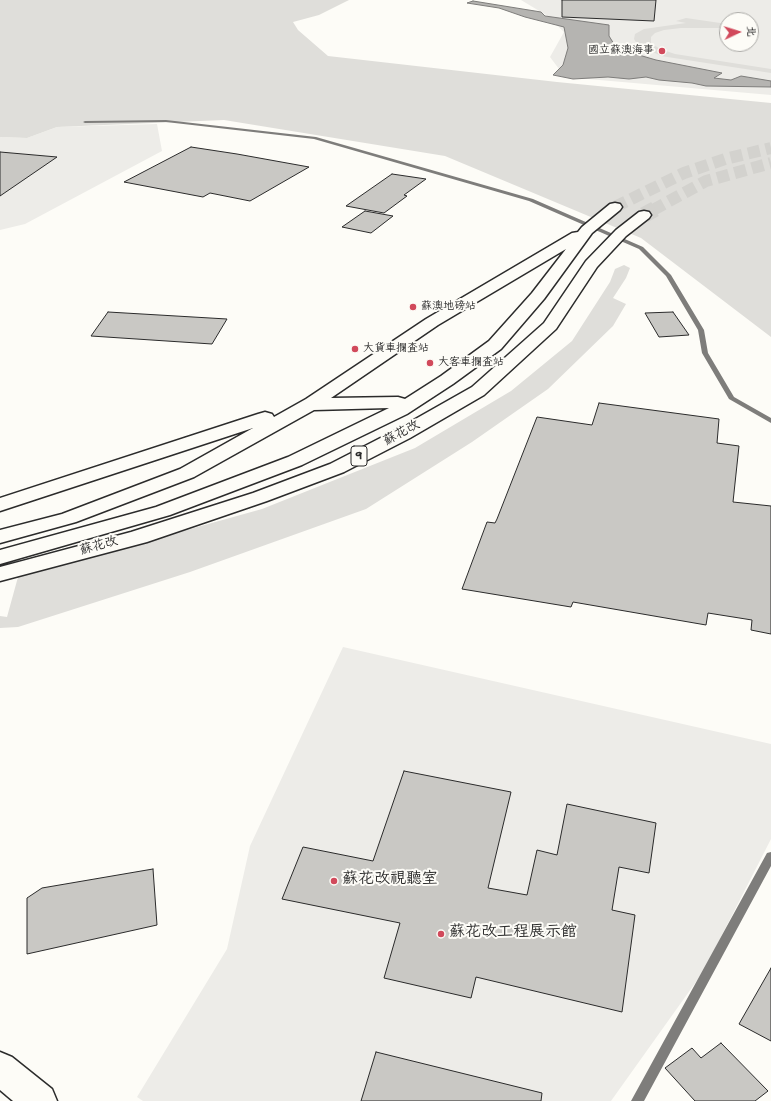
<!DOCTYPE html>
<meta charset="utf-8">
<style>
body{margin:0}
#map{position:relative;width:771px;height:1101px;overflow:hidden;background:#fdfcf7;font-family:"Gochi Hand","LXGW WenKai TC",sans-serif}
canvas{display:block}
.north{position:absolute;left:719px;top:12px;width:40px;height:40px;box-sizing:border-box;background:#fdfcf7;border:1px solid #a9a8a5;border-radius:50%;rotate:86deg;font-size:11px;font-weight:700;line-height:16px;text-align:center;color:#2b2b2b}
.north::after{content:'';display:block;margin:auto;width:14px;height:18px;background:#d1495b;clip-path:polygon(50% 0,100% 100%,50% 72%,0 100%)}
</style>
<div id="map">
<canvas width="771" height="1101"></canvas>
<div class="north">北</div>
</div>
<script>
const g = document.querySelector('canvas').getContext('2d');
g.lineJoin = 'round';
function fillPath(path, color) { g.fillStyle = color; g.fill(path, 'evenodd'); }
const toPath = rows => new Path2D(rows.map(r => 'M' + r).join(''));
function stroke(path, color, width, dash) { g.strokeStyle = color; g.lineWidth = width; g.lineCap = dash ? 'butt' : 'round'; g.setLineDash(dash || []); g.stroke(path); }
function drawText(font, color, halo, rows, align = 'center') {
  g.font = font + ' "Gochi Hand","LXGW WenKai TC",sans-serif'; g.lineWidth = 4; g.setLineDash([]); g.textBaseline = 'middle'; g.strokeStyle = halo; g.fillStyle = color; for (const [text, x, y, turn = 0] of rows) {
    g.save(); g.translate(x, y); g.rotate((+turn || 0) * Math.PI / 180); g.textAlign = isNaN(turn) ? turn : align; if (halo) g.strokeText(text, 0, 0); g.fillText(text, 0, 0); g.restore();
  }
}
const built = toPath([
 [521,0,771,0,771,95,565,77,550,57,564,32,546,15],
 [727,20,751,20,751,44,727,44],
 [157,124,162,151,25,224,0,230,0,137,27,138,57,127],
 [343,647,771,744,771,839,703,972,611,1101,143,1101,137,1097,227,949,250,846]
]);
const green = toPath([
 [0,0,349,0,319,15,293,22,298,30,328,56,557,82,771,103,771,337,641,238,445,156,224,120,57,127,27,138,0,137],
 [686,18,727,24,727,28,681,28,664,30,655,33,651,37,651,43,660,49,675,54,771,69,771,73,661,56,637,44,634,39,635,34,644,29,686,23,676,21],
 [624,265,630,268,626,278,613,298,626,304,613,326,548,389,472,442,366,509,190,572,18,627,0,628,0,616,7,617,18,577,262,509,415,448,511,391,572,341,610,282,615,269]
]);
const water = toPath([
 [473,1,541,12,545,16,609,25,609,36,614,44,632,53,656,60,722,73,714,78,731,80,741,76,771,81,771,87,706,86,692,83,659,80,646,77,629,79,608,77,573,79,553,75,563,65,568,48,564,27,525,17,499,8,467,3,473,1]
]);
const stream = toPath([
 [166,120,316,137,533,199,643,247,671,275,704,330,708,353,734,397,771,418,771,423,729,399,702,353,698,330,666,276,639,249,529,201,314,139,166,122,85,123,83,122,85,121,166,120],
 [771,852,771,866,644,1101,631,1101,767,853,771,852]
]);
const building = toPath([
 [562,0,656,0,654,21,562,17,562,0],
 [191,147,237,154,309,167,250,201,210,193,203,197,124,182,191,147],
 [0,152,57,157,0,196,0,152],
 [392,174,426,179,404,195,407,196,384,213,346,206,392,174],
 [365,211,393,216,371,233,342,227,365,211],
 [108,312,227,319,212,344,91,336,108,312],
 [673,312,689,335,659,337,645,313,673,312],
 [599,403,719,419,717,443,739,446,733,502,771,506,771,634,751,630,752,620,708,613,706,625,573,602,571,607,462,589,487,522,495,523,497,519,537,417,592,425,599,403],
 [404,771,511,792,488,888,527,895,537,850,557,855,567,804,656,823,649,873,619,867,612,910,635,915,622,1012,476,977,471,998,384,978,400,923,282,899,303,847,373,861,404,771],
 [153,869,157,925,27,954,27,898,42,888,153,869],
 [771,968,771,1041,739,1024,771,968],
 [721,1043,768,1091,755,1101,695,1101,665,1068,692,1048,701,1058,721,1043],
 [376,1052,542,1093,541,1101,361,1101,376,1052]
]);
const majorTunnelFar1 = toPath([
 [615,207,684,173,725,159,771,148],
 [653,210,706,181,771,163]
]);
const majorTunnel = toPath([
 [644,215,655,209]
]);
const minor = toPath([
 [0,1052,12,1057,52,1089,57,1101,13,1101,0,1090,0,1052]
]);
const major = toPath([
 [615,203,620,204,622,207,620,210,592,233,544,299,501,349,453,384,407,414,302,465,170,515,0,564,0,550,156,507,288,457,389,408,314,410,194,477,76,522,0,543,0,530,62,514,180,469,253,428,0,511,0,498,258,414,265,412,272,414,274,417,306,399,426,319,572,233,578,232,582,227,610,204,615,203],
 [566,249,532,293,489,341,441,376,405,399,398,397,331,398,438,325,566,249],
 [644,211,649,212,651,215,649,218,626,236,597,267,556,329,484,395,410,438,344,472,267,501,147,542,0,581,0,567,131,532,253,493,330,464,396,430,472,387,544,323,586,261,616,230,639,212,644,211]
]);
const markers = [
 [662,51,4,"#d1495b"],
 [413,307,4,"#d1495b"],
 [355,349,4,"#d1495b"],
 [430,363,4,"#d1495b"],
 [334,881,4,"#d1495b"],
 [441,934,4,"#d1495b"]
];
const farPoinames = [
 ["國立蘇澳海事",654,51,"right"],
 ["蘇澳地磅站",421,307],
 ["大貨車攔查站",363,349],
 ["大客車攔查站",438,363]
];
const shields = [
 [359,456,16]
];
const shieldNames = [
 ["9",359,456]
];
const streetNames = [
 ["蘇花改",402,434,-28],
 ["蘇花改",99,547,-15]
];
const nearPoinames = [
 ["蘇花改視聽室",342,881],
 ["蘇花改工程展示館",449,934]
];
fillPath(built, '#edece8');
fillPath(green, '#dfdeda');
fillPath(water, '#b5b4b1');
stroke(water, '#7e7d7b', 1);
fillPath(stream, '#7e7d7b');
fillPath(building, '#c9c8c4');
stroke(building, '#2b2b2b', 1);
stroke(majorTunnelFar1, '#d3d2ce', 12, [12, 6]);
stroke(majorTunnel, '#d3d2ce', 16, [16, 8]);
stroke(minor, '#2b2b2b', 3);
stroke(major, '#2b2b2b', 3);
fillPath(minor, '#fdfcf7');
fillPath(major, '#fdfcf7');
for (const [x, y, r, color] of markers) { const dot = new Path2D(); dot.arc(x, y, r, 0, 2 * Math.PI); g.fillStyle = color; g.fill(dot); stroke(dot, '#fdfcf7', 1.5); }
drawText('11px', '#2b2b2b', '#fdfcf7', farPoinames, 'left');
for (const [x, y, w] of shields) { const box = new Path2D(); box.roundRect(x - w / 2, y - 10, w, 20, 3); g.fillStyle = '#fdfcf7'; g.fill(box); stroke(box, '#2b2b2b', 1); }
drawText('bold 12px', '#2b2b2b', null, shieldNames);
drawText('13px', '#2b2b2b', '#fdfcf7', streetNames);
drawText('16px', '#2b2b2b', '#fdfcf7', nearPoinames, 'left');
</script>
